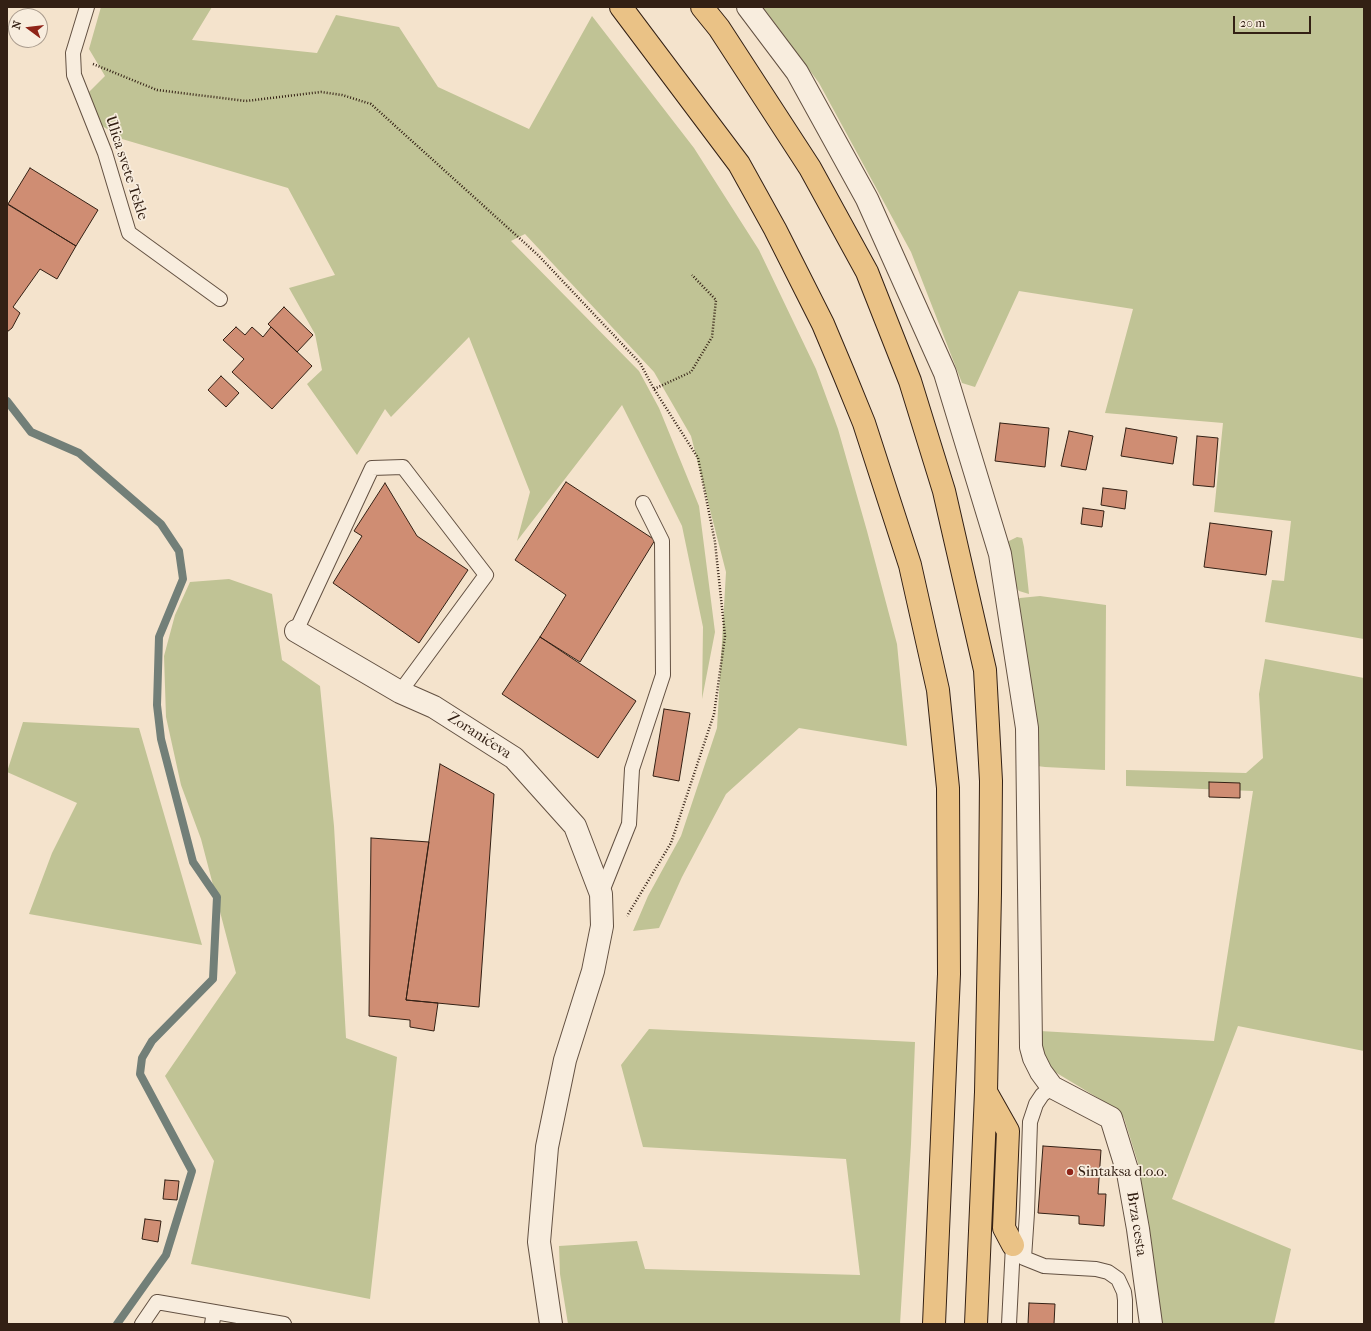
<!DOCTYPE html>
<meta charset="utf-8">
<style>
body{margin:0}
#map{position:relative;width:1371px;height:1331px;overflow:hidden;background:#f4e3cc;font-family:"IM FELL French Canon",serif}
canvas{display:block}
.frame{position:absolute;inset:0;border:8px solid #332014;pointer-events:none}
.north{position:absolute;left:8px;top:8px;width:40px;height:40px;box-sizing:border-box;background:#f8edde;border:1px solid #a99b8d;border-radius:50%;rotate:285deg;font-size:11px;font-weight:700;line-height:16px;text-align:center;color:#332014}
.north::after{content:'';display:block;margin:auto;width:14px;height:18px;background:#8f2418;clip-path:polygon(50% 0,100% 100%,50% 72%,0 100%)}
.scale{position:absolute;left:1233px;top:16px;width:78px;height:18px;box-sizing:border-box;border:2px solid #332014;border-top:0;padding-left:5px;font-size:12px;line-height:14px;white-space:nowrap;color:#332014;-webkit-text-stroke:3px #f8edde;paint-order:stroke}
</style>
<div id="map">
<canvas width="1371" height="1331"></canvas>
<div class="frame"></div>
<div class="north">N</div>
<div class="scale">20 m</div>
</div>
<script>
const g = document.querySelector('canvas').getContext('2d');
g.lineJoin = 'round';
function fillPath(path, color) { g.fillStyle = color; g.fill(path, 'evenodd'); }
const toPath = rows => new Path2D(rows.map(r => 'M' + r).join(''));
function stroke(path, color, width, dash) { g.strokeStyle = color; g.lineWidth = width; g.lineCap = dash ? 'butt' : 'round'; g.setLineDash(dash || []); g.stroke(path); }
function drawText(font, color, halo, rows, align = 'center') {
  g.font = font + ' "IM FELL French Canon",serif'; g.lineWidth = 3.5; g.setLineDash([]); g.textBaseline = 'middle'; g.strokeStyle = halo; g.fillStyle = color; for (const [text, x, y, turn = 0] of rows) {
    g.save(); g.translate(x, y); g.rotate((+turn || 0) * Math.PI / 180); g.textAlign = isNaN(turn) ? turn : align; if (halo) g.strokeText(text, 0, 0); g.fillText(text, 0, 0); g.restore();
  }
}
const green = toPath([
 [101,7,212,7,192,40,317,53,336,15,399,27,438,87,529,129,592,16,694,148,759,250,816,369,838,429,867,531,897,644,907,746,799,728,726,794,682,877,659,928,633,931,648,896,681,836,717,728,726,572,691,436,654,372,525,234,511,241,639,371,659,408,699,506,715,632,702,699,703,627,682,526,622,405,517,541,530,492,469,337,391,417,385,409,357,455,307,384,322,370,315,334,289,288,335,275,288,188,122,139,98,123,89,92,105,76,89,49],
 [763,7,1364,7,1364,639,1265,622,1272,580,1284,581,1291,521,1214,512,1223,423,1105,413,1133,309,1019,291,975,387,962,383,911,252,819,83],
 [1017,537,1022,538,1024,547,1029,594,1019,591,1015,586,1007,542],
 [229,579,272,594,282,660,320,686,334,826,346,1038,397,1057,370,1299,191,1264,214,1161,165,1076,236,973,201,839,181,785,166,717,164,656,175,615,190,582],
 [1040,596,1106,605,1105,770,1045,767,1037,766,1015,601,1020,598],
 [1265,659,1364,678,1364,1051,1238,1026,1172,1199,1291,1249,1274,1324,1161,1324,1155,1268,1138,1163,1124,1118,1113,1107,1055,1072,1043,1054,1040,1031,1214,1041,1253,791,1126,786,1126,770,1246,773,1263,758,1259,694],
 [23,722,139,728,202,945,29,914,52,853,77,803,7,772],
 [649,1029,915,1042,911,1144,900,1324,568,1324,560,1274,559,1246,637,1241,645,1269,860,1275,846,1159,643,1147,621,1065]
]);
const stream = toPath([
 [7,401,31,432,79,453,161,524,179,551,183,579,159,637,157,705,161,739,193,862,217,897,213,979,152,1041,142,1058,140,1074,192,1171,166,1255,117,1324]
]);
const building = toPath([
 [30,168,98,210,76,246,8,204,30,168],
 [7,204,76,246,57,279,40,269,13,307,20,313,12,328,7,332,7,204],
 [284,307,313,335,297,352,268,324,284,307],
 [236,327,245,335,252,327,263,337,271,327,312,366,272,409,232,372,244,359,223,340,236,327],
 [221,376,239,393,226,407,208,390,221,376],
 [1000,423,1049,428,1045,467,995,461,1000,423],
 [1126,428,1177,437,1173,464,1121,456,1126,428],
 [1069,431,1093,436,1086,470,1061,466,1069,431],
 [1197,436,1218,438,1214,487,1193,485,1197,436],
 [566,482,655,540,580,662,540,637,566,595,515,560,566,482],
 [385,483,417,536,468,570,419,643,333,583,362,536,354,531,385,483],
 [1103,488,1127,491,1125,509,1101,505,1103,488],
 [1083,508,1104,511,1102,527,1081,524,1083,508],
 [1210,523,1272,531,1266,575,1204,567,1210,523],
 [540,637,636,701,598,758,502,694,540,637],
 [664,709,690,713,679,781,653,776,664,709],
 [440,764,494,794,479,1007,406,1000,440,764],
 [1209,782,1240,783,1240,798,1209,797,1209,782],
 [371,838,429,842,406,1000,438,1003,434,1031,410,1027,410,1020,369,1016,371,838],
 [1043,1146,1101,1150,1098,1194,1106,1194,1104,1226,1079,1224,1079,1216,1038,1213,1043,1146],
 [165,1180,179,1181,177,1200,163,1199,165,1180],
 [145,1219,161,1221,158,1242,142,1239,145,1219],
 [1029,1303,1055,1304,1054,1324,1028,1324,1029,1303]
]);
const path = toPath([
 [93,64,157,90,246,101,321,92,342,95,371,104,538,255,640,363,654,389,698,458,715,542,725,636,714,714,671,843,627,916],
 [654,389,691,372,712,337,716,300,692,275]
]);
const lane = toPath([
 [87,7,73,53,74,75,105,153,129,233,220,299],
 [296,631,372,468,403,467,486,575,400,692],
 [601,894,629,824,632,769,663,675,662,541,643,503],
 [1018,1252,1024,1258,1044,1266,1096,1269,1108,1272,1118,1279,1124,1292,1125,1300,1125,1324],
 [1024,1258,1027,1213,1030,1122,1036,1104,1042,1095,1052,1087],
 [142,1324,157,1302,284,1324],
 [212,1324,214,1312],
 [1009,1324,1013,1245]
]);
const street = toPath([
 [748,7,797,72,867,199,945,373,1000,554,1027,728,1031,1047,1034,1058,1041,1072,1052,1087,1111,1118,1128,1173,1138,1229,1151,1324],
 [296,631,400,692,434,707,514,758,575,826,601,894,602,926,593,971,565,1060,547,1147,539,1242,551,1324]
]);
const highway = toPath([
 [621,7,739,164,775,229,823,324,844,374,864,423,910,565,938,690,948,788,949,974,934,1324],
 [702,7,719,28,810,168,867,272,910,381,944,491,985,670,991,781,990,893,986,1092,976,1324],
 [986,1092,1008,1131,1004,1228,1013,1245]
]);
const markers = [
 [1070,1172,4,"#8f2418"]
];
const streetNames = [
 ["Ulica svete Tekle",126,168,72],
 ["Zoranićeva",479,736,33],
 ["Brza cesta",1136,1224,81]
];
const poiNames = [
 ["Sintaksa d.o.o.",1078,1172]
];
fillPath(green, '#c0c395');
stroke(stream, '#727f78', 8);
fillPath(building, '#cf8d73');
stroke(building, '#332014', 1);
stroke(lane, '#635142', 16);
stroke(street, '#635142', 24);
stroke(highway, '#332014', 24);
stroke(path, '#332014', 2.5, [1, 2]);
stroke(lane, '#f8edde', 14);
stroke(street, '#f8edde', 22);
stroke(highway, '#eac286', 22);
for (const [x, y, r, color] of markers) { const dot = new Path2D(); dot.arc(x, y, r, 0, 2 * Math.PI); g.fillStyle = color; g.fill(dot); stroke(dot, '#f8edde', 1.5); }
drawText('15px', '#332014', '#f8edde', streetNames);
drawText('15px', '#332014', '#f8edde', poiNames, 'left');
</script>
